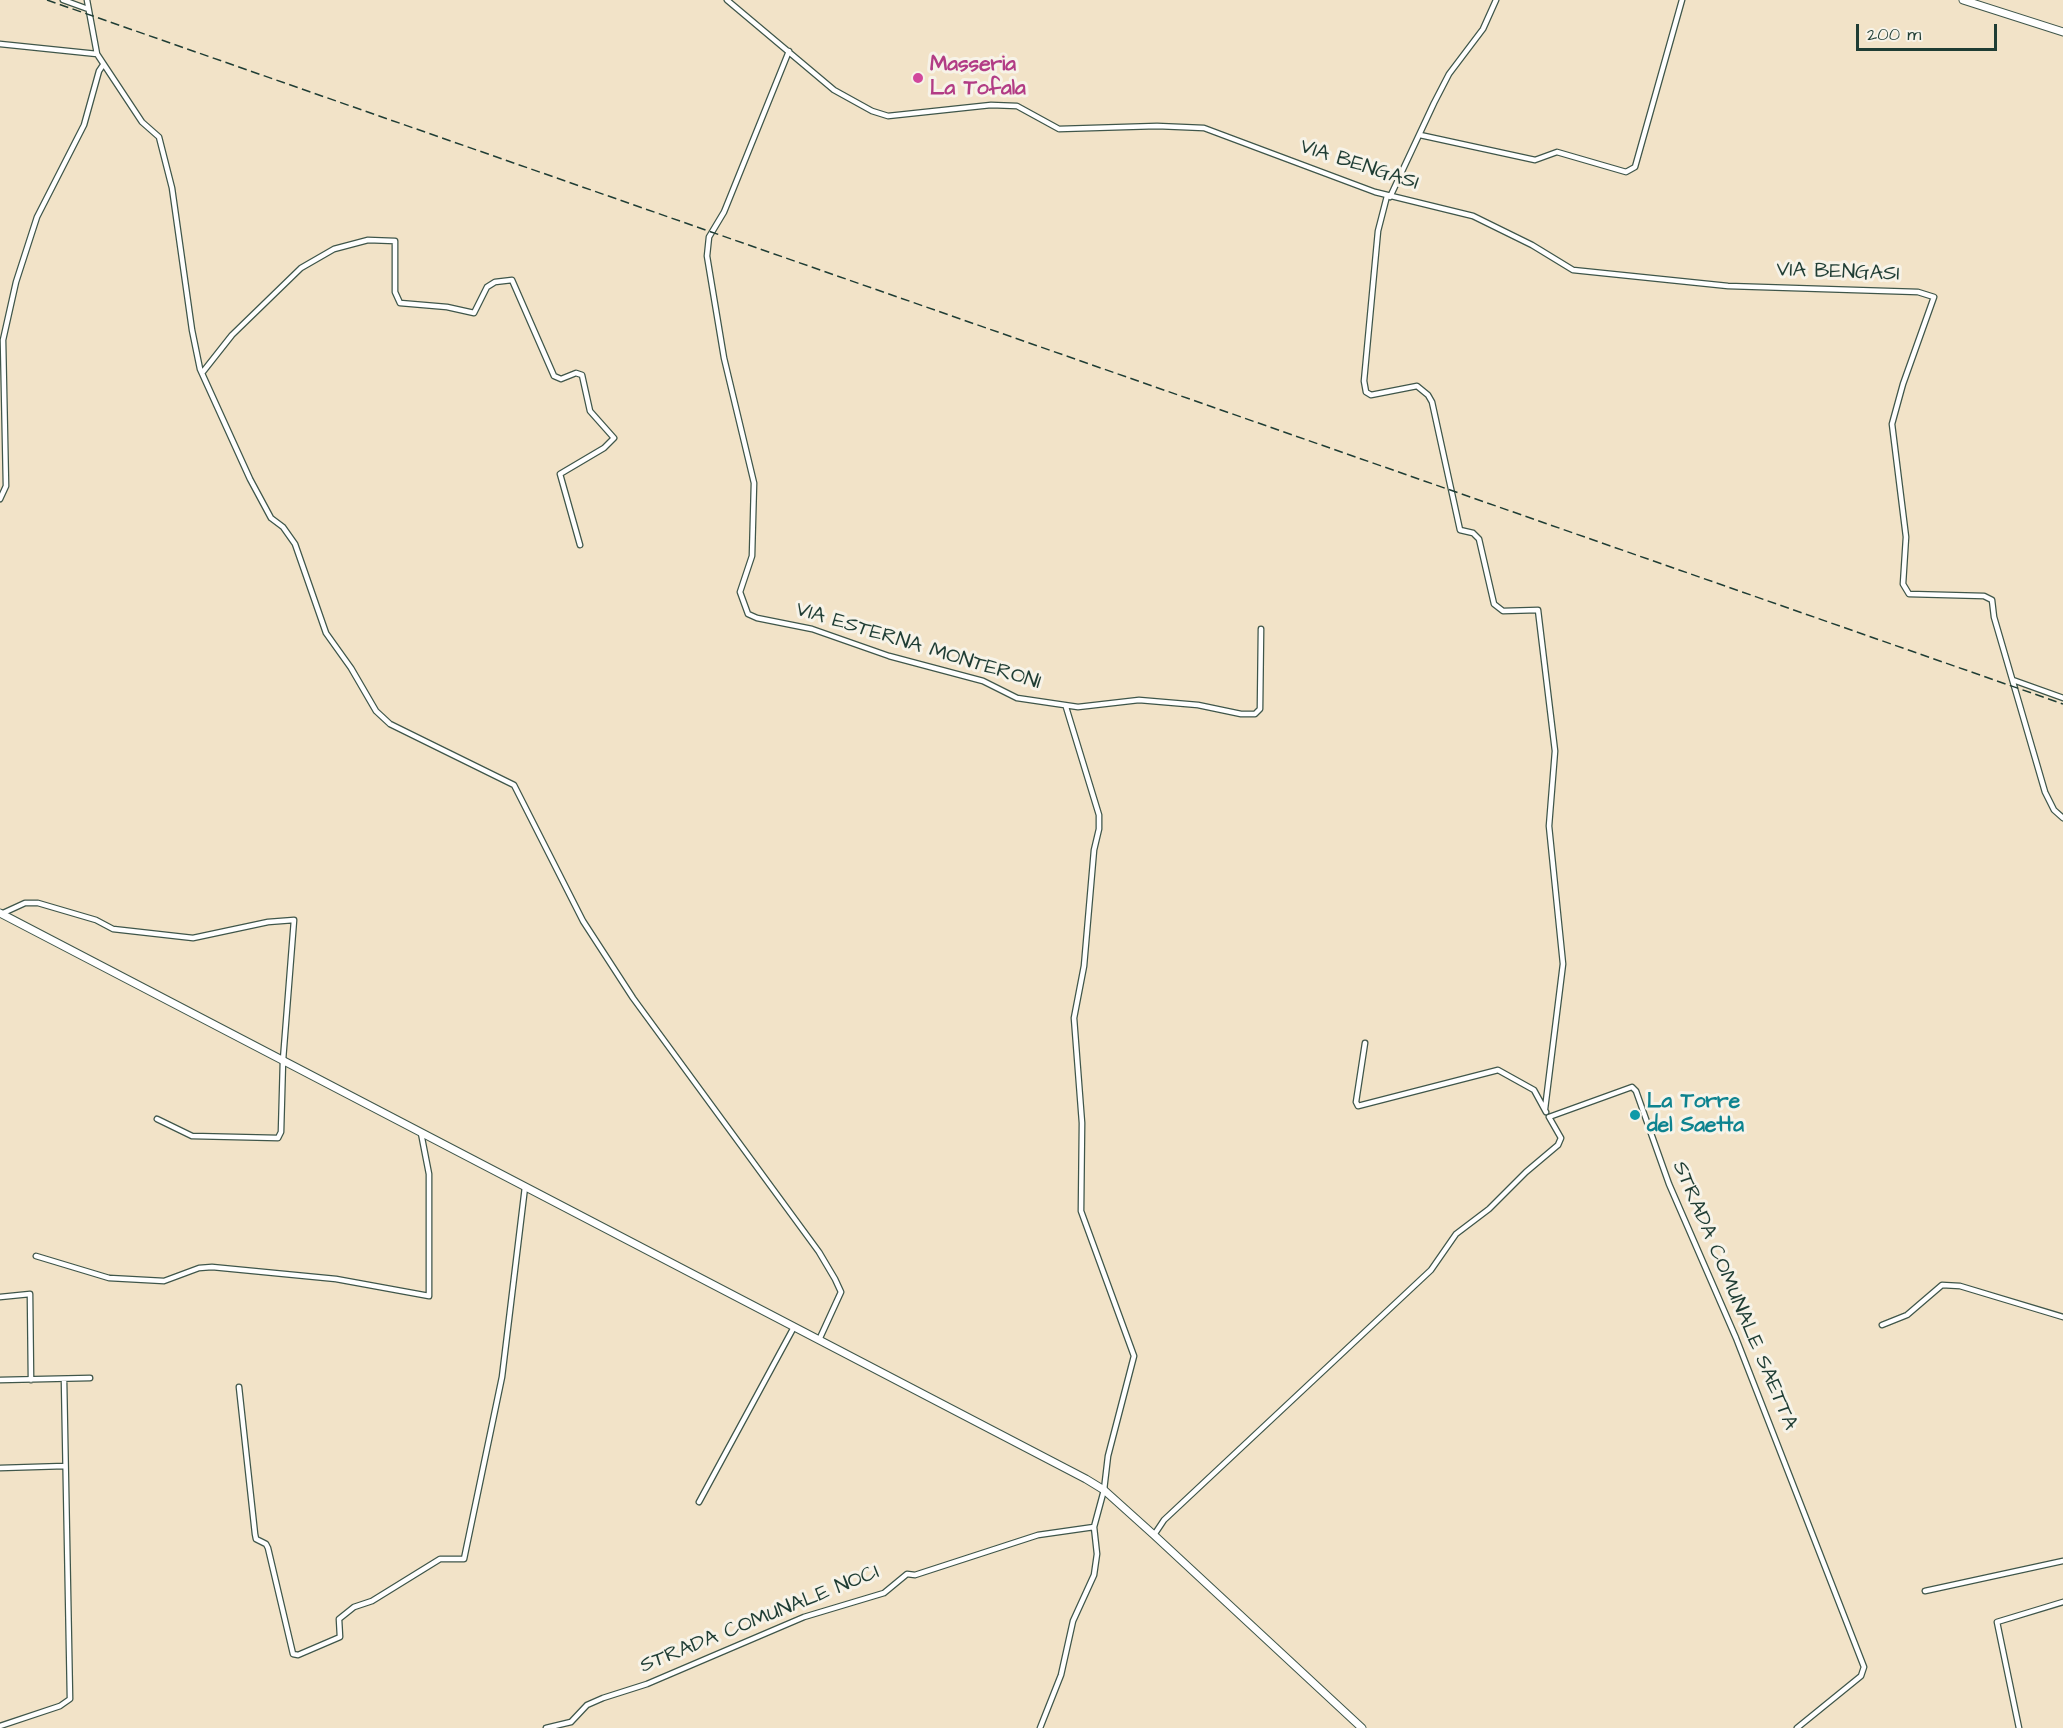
<!DOCTYPE html>
<style>
body{margin:0}
#map{position:relative;width:2063px;height:1728px;overflow:hidden;background:#f2e3c8;font-family:"Architects Daughter",sans-serif}
canvas{display:block}
.scale{position:absolute;left:1856px;top:24px;width:141px;height:27px;box-sizing:border-box;border:3px solid #1f3d34;border-top:0;padding-left:8px;font-size:18px;line-height:21px;white-space:nowrap;color:#1f3d34;-webkit-text-stroke:4px #f7f3e8;paint-order:stroke}
</style>
<div id="map">
<canvas width="2063" height="1728"></canvas>
<div class="scale">200 m</div>
</div>
<script>
const g = document.querySelector('canvas').getContext('2d');
g.lineJoin = 'round';
const toPath = rows => new Path2D(rows.map(r => 'M' + r).join(''));
function stroke(path, color, width, dash) { g.strokeStyle = color; g.lineWidth = width; g.lineCap = dash ? 'butt' : 'round'; g.setLineDash(dash || []); g.stroke(path); }
function drawText(font, color, halo, rows, align = 'center') {
  g.font = font + ' "Architects Daughter",sans-serif'; g.lineWidth = 6; g.setLineDash([]); g.textBaseline = 'middle'; g.strokeStyle = halo; g.fillStyle = color; for (const [text, x, y, turn = 0] of rows) {
    g.save(); g.translate(x, y); g.rotate((+turn || 0) * Math.PI / 180); g.textAlign = isNaN(turn) ? turn : align; if (halo) g.strokeText(text, 0, 0); g.fillText(text, 0, 0); g.restore();
  }
}
const street = toPath([
 [63,0,88,9],
 [87,0,97,54,142,122,159,137,172,188,192,330,200,369,250,479,271,518,283,527,295,544,326,633,351,668,376,711,390,724,514,785,583,921,633,998,819,1252,835,1279,841,1292,819,1340],
 [727,0,834,90,872,111,888,116,991,105,1017,106,1059,129,1157,126,1204,128,1375,192,1473,216,1532,245,1573,270,1728,286,1918,292,1934,297,1903,384,1892,424,1906,537,1903,584,1909,594,1984,596,1992,600,1994,617,2045,792,2054,810,2063,818],
 [0,44,97,54],
 [789,51,724,212,709,237,707,256,724,358,754,483,752,556,740,592,748,614,757,618,812,629,889,656,983,681,1017,698,1078,707,1139,700,1198,705,1241,714,1255,714,1260,709,1261,629],
 [1420,135,1535,160,1557,152,1626,172,1635,167,1682,0],
 [1387,196,1378,231,1364,381,1366,392,1371,395,1417,386,1428,395,1432,402,1460,530,1473,533,1479,539,1494,604,1503,611,1538,610,1555,751,1549,826,1563,964,1545,1109],
 [1390,197,1434,103,1449,74,1483,29,1496,0],
 [202,373,232,335,301,268,334,249,368,240,395,241,395,292,400,303,447,307,474,313,487,287,495,282,512,280,554,376,561,379,576,373,582,375,590,411,614,438,604,448,560,474,580,545],
 [0,499,6,486,3,340,16,282,37,217,84,125,99,71,103,65],
 [2013,680,2063,698],
 [1,914,25,903,38,903,96,920,113,929,193,938,268,922,294,920,283,1060,281,1132,278,1138,192,1136,157,1119],
 [1365,1043,1356,1102,1358,1106,1498,1070,1534,1090,1546,1112],
 [36,1256,109,1278,164,1281,199,1268,212,1267,336,1279,429,1296,429,1174,421,1133],
 [0,1297,30,1294,31,1380],
 [1882,1325,1907,1315,1942,1285,1960,1286,2063,1317],
 [0,1380,90,1378],
 [239,1387,255,1534,256,1539,266,1544,268,1548,293,1654,298,1655,340,1637,339,1619,354,1607,372,1601,440,1559,464,1559,502,1377,525,1187],
 [0,1468,65,1466],
 [699,1502,794,1327],
 [1154,1535,1164,1520,1431,1270,1456,1234,1489,1209,1526,1172,1558,1145,1561,1138,1549,1117,1632,1087,1636,1091,1669,1184,1736,1338,1864,1667,1861,1676,1797,1728],
 [1925,1591,2063,1561],
 [0,1726,60,1706,70,1699,64,1379],
 [546,1728,571,1722,587,1705,603,1698,647,1684,804,1617,884,1593,907,1574,915,1575,1038,1535,1094,1527],
 [1040,1728,1061,1675,1073,1621,1094,1575,1097,1554,1094,1527,1104,1490,1108,1456,1134,1356,1081,1211,1082,1123,1074,1018,1084,966,1094,850,1099,829,1099,815,1066,707],
 [2019,1728,1997,1622,2063,1602]
]);
const secondary = toPath([
 [1963,0,2063,32],
 [0,913,1086,1479,1104,1490,1154,1535,1362,1728]
]);
const rail = toPath([
 [47,0,2063,704]
]);
const markers = [
 [918,78,6,"#d1479c"],
 [1635,1115,6,"#0f9aa8"]
];
const hotelNames = [
 ["Masseria",930,66],
 ["La Tofala",930,90]
];
const streetNames = [
 ["VIA BENGASI",1359,166,18],
 ["VIA BENGASI",1838,273,2],
 ["VIA ESTERNA MONTERONI",918,647,17],
 ["STRADA COMUNALE SAETTA",1734,1296,67],
 ["STRADA COMUNALE NOCI",760,1620,-22]
];
const cultureNames = [
 ["La Torre",1647,1103],
 ["del Saetta",1647,1127]
];
stroke(street, '#3f564a', 7);
stroke(secondary, '#3f564a', 9);
stroke(street, '#fff', 4.5);
stroke(secondary, '#fff', 7);
stroke(rail, '#1f3d34', 1.5, [9, 4.5]);
for (const [x, y, r, color] of markers) { const dot = new Path2D(); dot.arc(x, y, r, 0, 2 * Math.PI); g.fillStyle = color; g.fill(dot); stroke(dot, '#f7f3e8', 2); }
drawText('bold 21px', '#b23c85', '#f7f3e8', hotelNames, 'left');
drawText('21px', '#1f3d34', '#f7f3e8', streetNames);
drawText('bold 21px', '#0d838f', '#f7f3e8', cultureNames, 'left');
</script>
